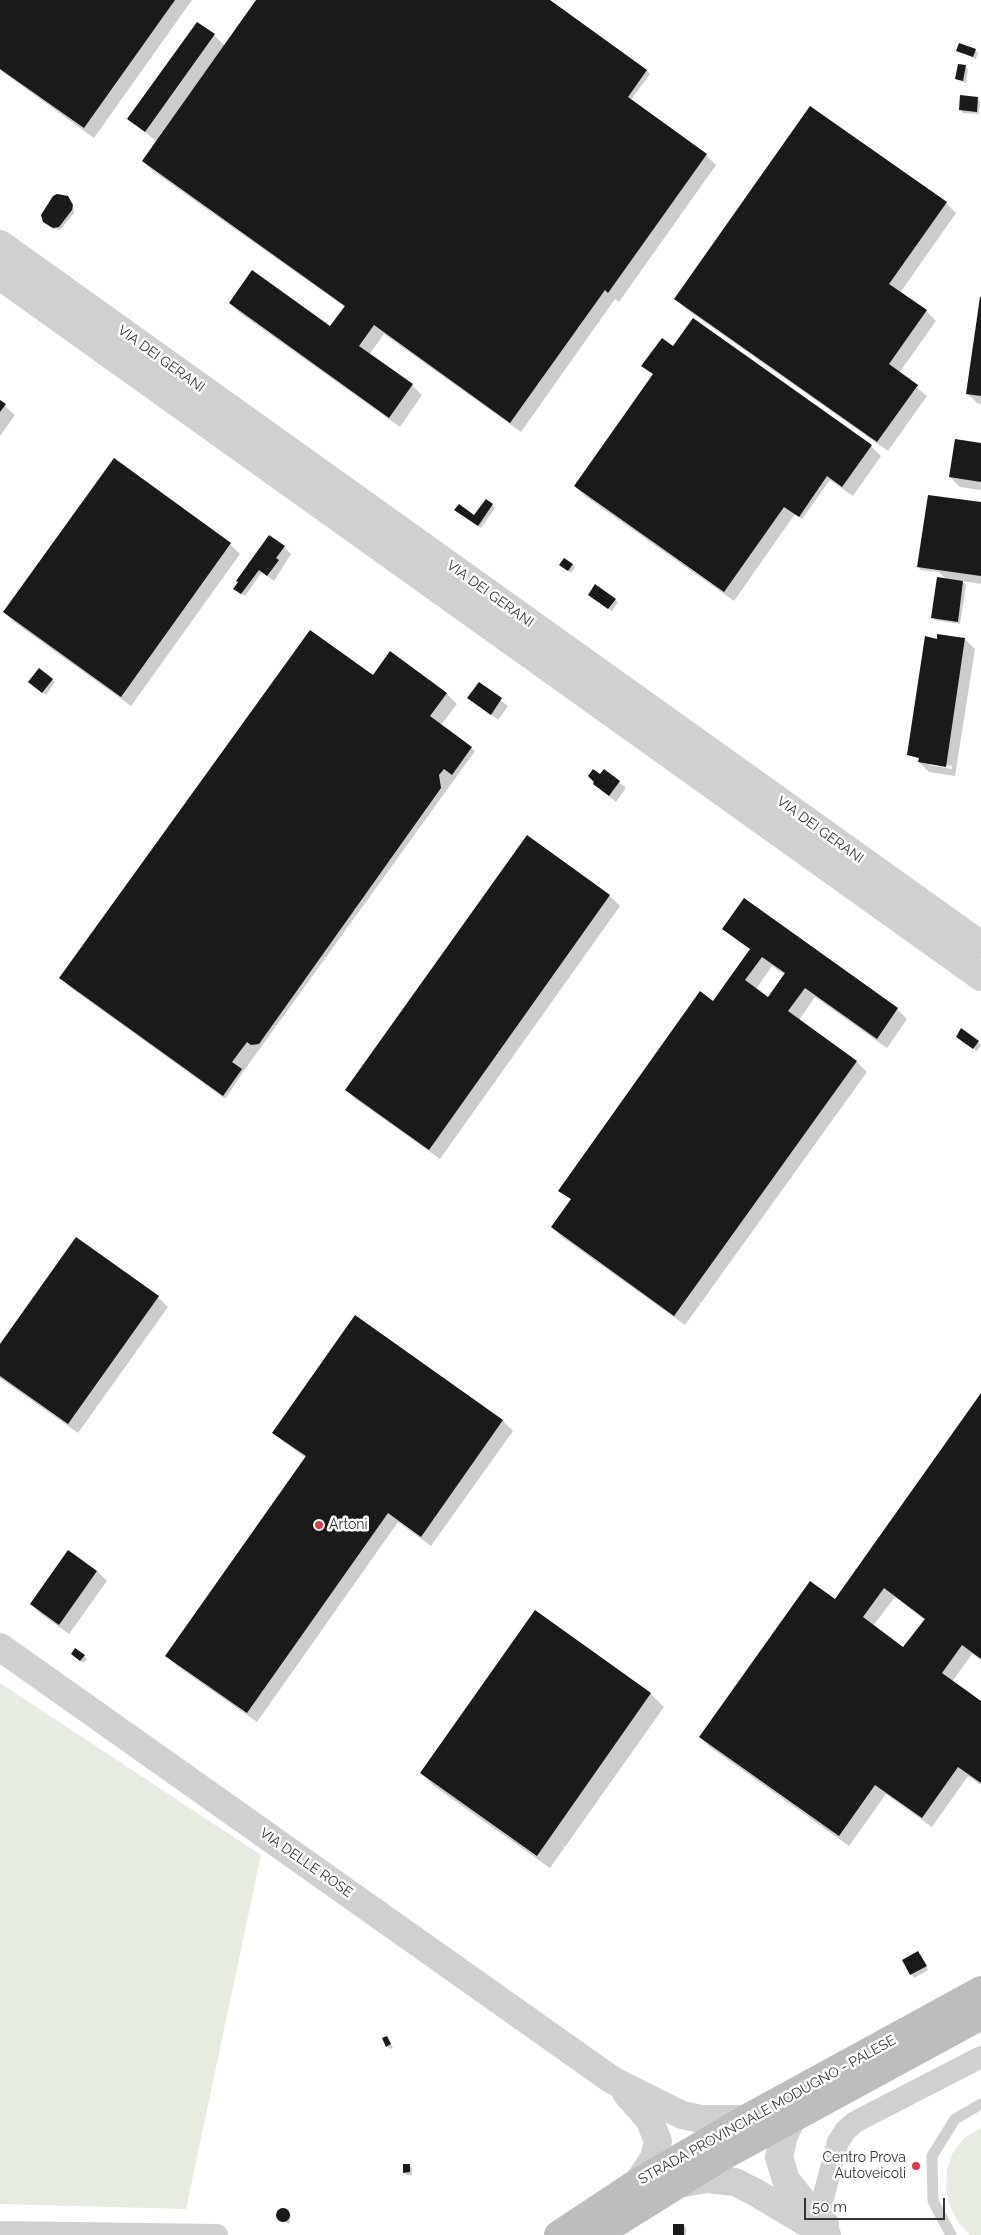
<!DOCTYPE html>
<style>
body{margin:0}
#map{position:relative;width:981px;height:2235px;overflow:hidden;background:#fff;font-family:Raleway,sans-serif}
canvas{display:block}
.scale{position:absolute;left:804px;top:2198px;width:141px;height:22px;box-sizing:border-box;border:2px solid #333;border-top:0;padding-left:6px;font-size:15px;line-height:18px;white-space:nowrap;color:#333;-webkit-text-stroke:4px #fff;paint-order:stroke}
</style>
<div id="map">
<canvas width="981" height="2235"></canvas>
<div class="scale">50 m</div>
</div>
<script>
const g = document.querySelector('canvas').getContext('2d');
g.lineJoin = 'round';
function fillPath(path, color) { g.fillStyle = color; g.fill(path, 'evenodd'); }
const toPath = rows => new Path2D(rows.map(r => 'M' + r).join(''));
function stroke(path, color, width, dash) { g.strokeStyle = color; g.lineWidth = width; g.lineCap = dash ? 'butt' : 'round'; g.setLineDash(dash || []); g.stroke(path); }
function drawText(font, color, halo, rows, align = 'center') {
  g.font = font + ' Raleway,sans-serif'; g.lineWidth = 5; g.setLineDash([]); g.textBaseline = 'middle'; g.strokeStyle = halo; g.fillStyle = color; for (const [text, x, y, turn = 0] of rows) {
    g.save(); g.translate(x, y); g.rotate((+turn || 0) * Math.PI / 180); g.textAlign = isNaN(turn) ? turn : align; if (halo) g.strokeText(text, 0, 0); g.fillText(text, 0, 0); g.restore();
  }
}
const green = toPath([
 [0,1683,261,1855,186,2209,0,2204],
 [981,2128,981,2235,970,2235,958,2222,949,2204,946,2188,947,2170,952,2154,964,2138]
]);
const shadow = toPath([
 [0,0,192,0,94,138,0,70],
 [258,0,548,0,647,71,650,74,630,101,706,155,716,165,619,302,615,299,521,432,384,334,369,355,412,385,422,395,400,427,240,313,230,303,331,327,345,307,153,171,143,161,157,142,129,119,214,35,225,46],
 [958,50,975,50,978,53,976,59],
 [965,66,968,69,966,83,956,79],
 [977,98,980,101,979,114,963,113,961,110],
 [64,196,73,204,74,213,60,230,51,228,44,222],
 [946,203,956,213,900,293,926,311,936,321,899,373,927,396,888,451,686,309,676,299],
 [981,298,981,404,977,403,967,393],
 [673,348,871,446,881,456,853,496,830,480,802,519,795,514,734,601,585,496,575,486],
 [0,402,15,415,0,436],
 [981,444,981,490,960,487,950,477],
 [486,500,495,508,481,528,459,512,475,516],
 [981,503,981,584,962,581,966,585,960,624,935,620,932,617,947,580,939,572,921,570,918,567],
 [230,544,240,554,131,706,14,622,4,612],
 [284,547,291,554,274,581,262,572,245,596,238,592,240,582],
 [572,564,575,567,571,573,563,568],
 [592,597,615,600,618,602,612,611],
 [965,639,975,649,955,776,929,772,919,762,920,759,911,757,925,760,908,755],
 [929,763,952,766,952,769,929,765],
 [390,653,447,694,457,704,441,725,475,751,243,1072,226,1098,224,1098,71,988,61,978,373,677],
 [52,680,55,682,46,695,33,685],
 [479,684,508,706,498,720,469,698],
 [601,776,619,782,626,788,616,802,594,784],
 [527,837,610,896,620,906,440,1159,357,1100,347,1090],
 [724,928,897,1009,907,1019,887,1048,815,997,799,1020,857,1062,867,1072,685,1325,562,1237,552,1227,572,1200,562,1193,713,1002,751,950],
 [772,966,785,975,769,999,756,989],
 [962,1030,981,1045,977,1051,960,1039],
 [158,1297,168,1307,78,1433,0,1378,0,1346],
 [356,1317,503,1421,513,1431,431,1546,398,1522,257,1722,177,1666,167,1656,306,1458,284,1442,274,1432],
 [981,1395,981,1660,972,1654,952,1682,981,1702,981,1785,968,1776,932,1827,886,1794,849,1846,710,1747,700,1737,835,1600],
 [895,1597,925,1620,904,1649,873,1626],
 [97,1571,107,1581,69,1634,41,1614,31,1604],
 [535,1612,651,1694,664,1707,550,1868,434,1786,421,1773],
 [84,1656,87,1659,84,1663,75,1657],
 [920,1955,928,1970,914,1978,903,1960],
 [386,2037,393,2048,390,2049,387,2046],
 [409,2165,412,2168,412,2175,407,2175,404,2172],
 [280,2211,291,2215,289,2224,279,2219],
 [683,2225,686,2228,686,2235,675,2235]
]);
const building = toPath([
 [0,0,175,0,84,128,0,69],
 [256,0,550,0,647,70,628,97,707,154,608,293,605,290,510,423,374,325,359,346,413,384,389,418,229,303,252,270,330,326,345,306,142,161],
 [197,22,215,34,145,132,127,119],
 [959,43,976,49,973,57,956,51],
 [958,64,966,65,963,81,955,79],
 [960,95,978,97,977,112,959,110],
 [810,106,947,202,889,284,927,310,889,364,918,385,877,442,674,299],
 [57,194,68,196,73,205,72,210,59,227,53,228,43,222,41,215,53,196],
 [980,297,981,297,981,396,966,394],
 [693,318,872,445,842,487,827,476,799,517,784,507,724,592,574,486,653,374,641,366,662,338,673,346],
 [0,400,6,404,0,412],
 [955,439,981,443,981,482,949,477],
 [114,458,231,543,121,697,3,612],
 [928,495,981,502,981,576,917,567],
 [486,499,493,504,478,526,454,510,459,504,474,515],
 [269,535,285,546,276,558,279,560,267,576,259,570,241,594,233,589,238,582,236,581],
 [564,558,573,564,568,571,559,565],
 [937,577,963,581,958,622,931,618],
 [595,584,616,599,608,609,588,595],
 [310,630,373,675,390,651,447,693,430,716,472,747,452,775,444,769,439,775,441,788,259,1044,251,1045,247,1042,232,1062,242,1069,223,1096,59,978],
 [937,634,965,638,946,767,918,762,919,758,907,755,925,636,937,639],
 [39,668,53,679,42,693,28,682],
 [479,682,502,698,491,715,467,698],
 [593,769,600,774,604,769,620,781,609,796,593,784,594,782,588,776],
 [527,835,610,895,429,1150,345,1090],
 [744,898,898,1008,877,1039,805,988,788,1011,857,1061,674,1316,551,1227,571,1199,558,1191,700,991,713,1001,750,949,722,929],
 [762,957,785,973,768,997,745,980],
 [961,1028,979,1041,973,1049,956,1037],
 [76,1237,159,1296,68,1424,0,1376,0,1344],
 [355,1315,503,1420,421,1537,388,1513,247,1713,165,1656,306,1456,272,1433],
 [981,1393,981,1659,962,1645,942,1673,981,1701,981,1783,958,1767,922,1818,875,1785,839,1836,699,1737,810,1581,835,1599],
 [884,1588,925,1619,903,1647,863,1617],
 [68,1550,97,1571,59,1625,30,1604],
 [535,1610,651,1693,537,1856,420,1773],
 [75,1648,85,1655,80,1661,71,1654],
 [918,1951,927,1966,910,1975,902,1960],
 [387,2036,391,2044,386,2047,382,2038],
 [403,2164,410,2164,410,2172,403,2173],
 '276 2215a7 7 0 1 1 14 0a7 7 0 1 1-14 0Z',
 [673,2224,684,2224,684,2235,673,2235]
]);
const service = toPath([
 [951,2235,933,2201,932,2156,955,2119,981,2104]
]);
const minor = toPath([
 [818,2217,838,2142,845,2131,855,2122,981,2057],
 [0,2232,217,2235]
]);
const tertiary = toPath([
 [0,244,981,945],
 [0,276,981,977],
 [0,1647,612,2080,682,2115,701,2119,745,2119],
 [626,2093,649,2119,658,2141,654,2158,638,2182],
 [792,2119,784,2135,779,2157,786,2180,808,2208,825,2224],
 [678,2184,707,2179,735,2182,755,2192,827,2235]
]);
const secondary = toPath([
 [558,2235,638,2182,745,2119,981,1990],
 [597,2235,722,2157,981,2016]
]);
const markers = [
 [319,1525,5,"#e63946"],
 [916,2166,5,"#e63946"]
];
const streetNames = [
 ["VIA DEI GERANI",161,359,36],
 ["VIA DEI GERANI",490,594,36],
 ["VIA DEI GERANI",820,830,36],
 ["VIA DELLE ROSE",306,1863,35],
 ["STRADA PROVINCIALE MODUGNO - PALESE",767,2110,-29]
];
const poiNames = [
 ["Artoni",329,1525],
 ["Centro Prova",906,2158,"right"],
 ["Autoveicoli",906,2174,"right"]
];
fillPath(green, '#e6ecdf');
fillPath(shadow, '#0003');
fillPath(building, '#1a1a1a');
stroke(service, '#d0d0d0', 11);
stroke(minor, '#d0d0d0', 22);
stroke(tertiary, '#d0d0d0', 28);
stroke(secondary, '#bdbdbd', 28);
for (const [x, y, r, color] of markers) { const dot = new Path2D(); dot.arc(x, y, r, 0, 2 * Math.PI); g.fillStyle = color; g.fill(dot); stroke(dot, '#fff', 2); }
drawText('14px', '#333', '#fff', streetNames);
drawText('14px', '#333', '#fff', poiNames, 'left');
</script>
